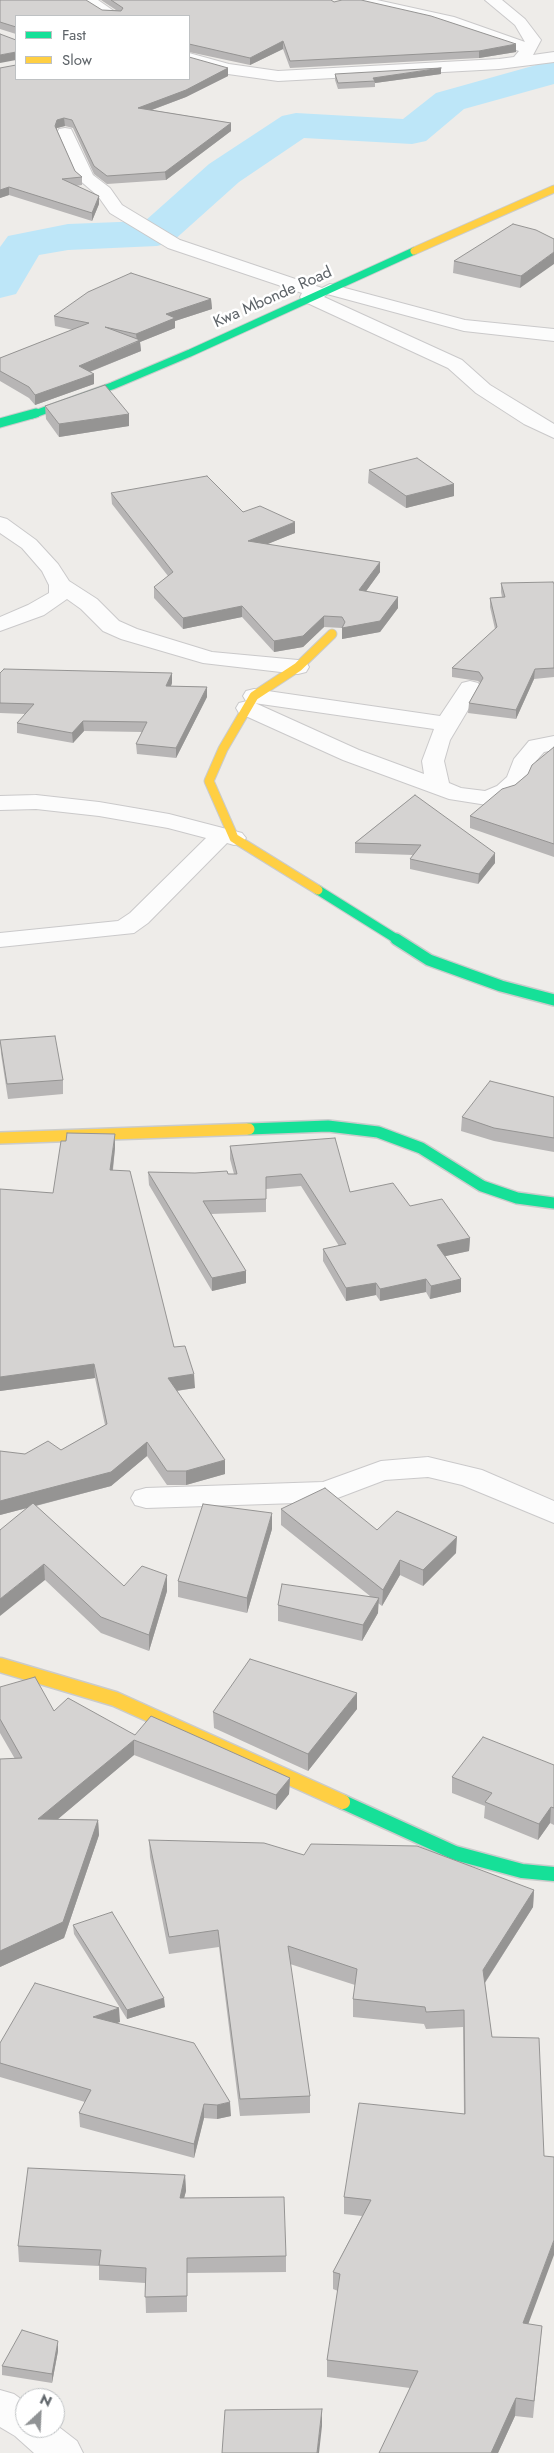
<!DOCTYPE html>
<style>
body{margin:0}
#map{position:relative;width:554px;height:2453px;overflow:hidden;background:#eeece9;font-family:Jost,sans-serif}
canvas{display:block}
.legend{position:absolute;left:15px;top:15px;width:175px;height:65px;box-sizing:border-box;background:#fff;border:1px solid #bec1c3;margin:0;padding:6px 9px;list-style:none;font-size:15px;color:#5d6368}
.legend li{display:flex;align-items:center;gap:10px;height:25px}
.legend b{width:25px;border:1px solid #bec1c3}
.north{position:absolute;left:15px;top:2388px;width:50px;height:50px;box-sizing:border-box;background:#fff;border:1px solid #bec1c3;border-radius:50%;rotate:25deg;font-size:14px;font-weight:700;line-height:20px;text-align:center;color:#5d6368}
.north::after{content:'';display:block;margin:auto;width:18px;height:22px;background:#909395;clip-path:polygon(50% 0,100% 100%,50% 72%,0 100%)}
</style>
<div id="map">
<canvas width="554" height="2453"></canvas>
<ul class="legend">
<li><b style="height:6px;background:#16e098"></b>Fast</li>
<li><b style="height:6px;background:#ffcf43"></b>Slow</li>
</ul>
<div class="north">N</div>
</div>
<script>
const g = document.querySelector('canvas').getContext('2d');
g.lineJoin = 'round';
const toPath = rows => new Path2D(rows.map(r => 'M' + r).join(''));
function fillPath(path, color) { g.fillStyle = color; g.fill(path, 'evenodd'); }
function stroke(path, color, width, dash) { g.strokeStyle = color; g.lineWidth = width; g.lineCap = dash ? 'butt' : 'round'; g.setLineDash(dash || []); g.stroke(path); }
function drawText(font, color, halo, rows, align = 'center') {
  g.font = font + ' Jost,sans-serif'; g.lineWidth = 5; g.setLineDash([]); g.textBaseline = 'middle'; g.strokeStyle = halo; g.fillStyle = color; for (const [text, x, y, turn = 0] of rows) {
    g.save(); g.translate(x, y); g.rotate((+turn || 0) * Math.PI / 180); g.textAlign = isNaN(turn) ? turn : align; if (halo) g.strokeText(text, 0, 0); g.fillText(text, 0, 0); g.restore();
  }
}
const river = toPath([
 [554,60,554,84,464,109,426,141,412,144,304,138,239,182,172,242,157,246,68,250,39,255,16,294,0,298,0,247,8,236,68,224,145,221,209,164,282,116,296,113,403,119,436,93,554,60]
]);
const street = toPath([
 [79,0,98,0,121,16,103,16,79,0],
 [348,0,377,0,454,17,525,42,515,25,485,0,502,0,525,19,541,40,533,55,554,52,554,62,499,69,278,81,228,74,189,63,189,53,229,64,278,71,499,59,514,57,519,51,449,26,351,3,348,0],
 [65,128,71,129,73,133,93,175,110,188,122,205,180,240,322,288,330,284,465,320,554,329,554,341,464,331,327,294,324,297,462,360,490,385,554,424,554,438,524,424,476,393,448,368,303,301,300,297,302,293,168,248,110,213,98,196,77,178,57,133,59,129,65,128],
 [0,517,7,519,36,540,58,564,69,581,97,599,119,621,137,629,212,652,298,660,306,662,309,667,306,672,298,674,203,663,121,639,103,631,81,609,67,599,44,615,0,631,0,617,28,605,49,593,49,585,42,571,22,548,0,533,0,517],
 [470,681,478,683,481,688,450,740,444,761,449,783,461,788,485,791,497,786,507,777,514,759,529,741,554,736,554,750,544,752,536,761,526,785,513,796,487,805,449,799,343,760,239,713,236,708,239,703,247,701,255,703,359,750,424,774,422,761,434,729,254,703,246,701,243,696,246,691,254,689,440,716,462,683,470,681],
 [36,795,99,802,169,814,242,833,246,838,242,843,234,845,227,843,148,923,134,933,0,947,0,933,118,921,130,913,206,838,168,828,99,816,36,809,0,810,0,796,36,795],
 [428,1457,482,1470,554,1501,554,1523,462,1485,428,1477,385,1480,327,1502,146,1508,135,1505,131,1498,135,1491,146,1488,323,1482,381,1461,428,1457],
 [0,2390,14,2394,25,2402,25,2428,55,2428,55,2424,77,2441,83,2453,34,2453,15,2436,0,2427,0,2390]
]);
const fastFar3 = toPath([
 [32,415,112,386,190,353,414,251]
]);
const fastFar2 = toPath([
 [0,423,36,413],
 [318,890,398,940]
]);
const fastFar1 = toPath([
 [396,939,429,960,501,986,554,1000],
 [249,1129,328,1126,378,1132,421,1148,482,1186,517,1198,554,1203]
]);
const fast = toPath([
 [343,1802,455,1853,522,1871,554,1874]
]);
const slowFar3 = toPath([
 [414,251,554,189]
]);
const slowFar2 = toPath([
 [318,890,234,838,209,781,223,749,254,696,298,667,332,634]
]);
const slowFar1 = toPath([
 [0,1138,249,1129]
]);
const slow = toPath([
 [0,1665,115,1699,343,1802]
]);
const wall = toPath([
 [0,0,102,10,116,10,101,0,331,0,334,2,516,52,479,58,290,68,283,49,250,65,189,52,189,16,16,16,16,34,0,29],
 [0,68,228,68,228,76,186,97,152,110,231,123,231,131,166,180,107,184,94,174,73,128,65,126,57,128,57,130,75,171,82,177,82,185,76,186,99,196,99,204,92,221,9,195,0,198],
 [335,74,441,74,375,83,375,87,338,89,335,80],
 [554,239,520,288,453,273,454,261],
 [211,299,212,309,175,321,175,328,140,342,141,351,90,372,94,374,94,384,35,405,29,398,0,381,0,358,73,330,55,326,54,316],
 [45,406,129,414,129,426,59,437,46,419],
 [369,470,454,484,454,496,406,508,368,483],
 [111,493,243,512,295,533,267,544,380,572,366,591,398,608,380,632,342,639,342,628,324,627,303,647,274,652,242,617,183,629,154,598,154,587,168,576,112,504],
 [501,583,554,584,554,677,534,679,516,719,468,713,469,703,480,683,478,681,452,677,452,668,495,629,490,607,490,598,502,597,501,592],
 [0,673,172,673,172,683,171,686,207,687,207,697,176,758,137,754,136,744,142,732,84,731,73,743,17,733,17,723,25,714,0,713],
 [554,747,554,857,470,828,470,816,515,785,528,774],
 [415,795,495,863,478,884,410,869,410,859,413,855,355,853,355,843],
 [0,1040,63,1080,63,1094,8,1099,1,1054],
 [554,1097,554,1152,494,1141,461,1131,462,1117],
 [230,1146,350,1192,410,1206,470,1238,469,1251,445,1256,461,1279,461,1292,430,1299,426,1292,380,1301,376,1295,346,1301,323,1261,323,1249,339,1246,301,1186,266,1189,266,1212,211,1214,246,1271,246,1283,212,1291,149,1185,148,1172,234,1174,230,1159],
 [115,1148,113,1170,174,1347,195,1388,177,1391,225,1474,186,1485,167,1485,147,1456,111,1486,36,1506,124,1586,167,1575,167,1591,149,1651,101,1633,45,1580,27,1508,0,1515,25,1454,61,1450,105,1425,95,1378,0,1391,0,1189,53,1193],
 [281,1509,377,1530,456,1553,423,1586,400,1575,382,1606,378,1603,378,1613,362,1641,278,1621,278,1605,370,1596,281,1525],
 [272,1529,247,1613,178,1597,178,1581],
 [0,1687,54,1711,135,1735,290,1778,289,1794,276,1810,134,1755,58,1819,98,1820,99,1835,64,1938,0,1967,0,1759,15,1759,0,1733],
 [357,1709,308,1771,214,1728,213,1712],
 [554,1765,554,1825,550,1823,538,1840,484,1818,485,1806,452,1793,452,1777],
 [149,1840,304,1855,534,1890,533,1907,485,1983,528,2324,542,2326,533,2418,515,2416,498,2453,379,2453,410,2388,327,2377,327,2360,338,2291,333,2289,333,2272,362,2216,344,2214,344,2197,464,2114,463,2027,426,2029,424,2024,353,2017,353,1999,355,1985,290,1964,310,2096,310,2113,240,2116,219,1947,169,1954,150,1857],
 [73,1925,165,2007,127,2019,74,1934],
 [120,2022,117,2023,231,2116,217,2119,204,2118,194,2158,80,2127,79,2113,85,2102,0,2077,0,2043],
 [185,2175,186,2191,184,2198,286,2256,286,2272,187,2273,187,2312,146,2313,145,2283,99,2280,99,2266,19,2262,18,2246],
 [58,2351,52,2383,2,2375,2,2366]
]);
const shadedWall = toPath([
 [283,41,283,49,250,65,250,58],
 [516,44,516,52,479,58,479,51],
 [16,52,16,60,0,63,0,55],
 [228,68,228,76,186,97,138,115,138,108],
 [441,68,441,74,375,83,373,78],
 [64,118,65,126,57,128,55,134,55,126,57,120],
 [231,123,231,131,166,180,165,172],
 [9,187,9,195,0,198,0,190],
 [99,196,99,204,92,221,92,213],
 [554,252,554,264,520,288,521,276],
 [211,299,212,309,175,321,175,328,140,342,141,351,79,376,79,366,137,342,136,334,166,314],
 [94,374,94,384,35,405,35,395],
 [129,414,129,426,59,437,59,424],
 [454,484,454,496,406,508,406,496],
 [295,522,295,533,248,552,248,541],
 [380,562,380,572,359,601,359,590],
 [398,597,398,608,380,632,342,639,342,628],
 [242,606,242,617,183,629,183,618],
 [324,616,324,627,303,647,274,652,274,641],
 [535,669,534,679,516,719,516,710],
 [172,673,172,683,167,696,166,686],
 [207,687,207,697,176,758,176,748],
 [83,721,84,731,73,743,72,733],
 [495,853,495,863,478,884,479,874],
 [115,1134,115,1148,111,1184,110,1170],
 [470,1238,469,1251,437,1258,437,1245],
 [246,1271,246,1283,212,1291,212,1278],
 [426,1279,426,1292,380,1301,380,1289],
 [461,1279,461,1292,430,1299,431,1286],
 [376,1283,376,1295,346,1301,346,1288],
 [94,1364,95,1378,0,1391,0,1377],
 [194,1374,195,1388,168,1392,168,1378],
 [147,1442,147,1456,111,1486,0,1515,0,1501],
 [225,1460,225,1474,186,1485,186,1471],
 [272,1513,272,1529,247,1613,247,1598],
 [457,1537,456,1553,423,1586,423,1570],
 [400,1560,400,1575,382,1606,383,1590],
 [44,1564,45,1580,0,1616,0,1599],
 [167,1575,167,1591,149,1651,149,1635],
 [379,1598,378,1613,362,1641,363,1625],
 [357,1693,357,1709,308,1771,308,1754],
 [134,1740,134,1755,39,1835,38,1819],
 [290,1778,289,1794,276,1810,276,1795],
 [551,1807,550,1823,538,1840,539,1824],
 [98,1820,99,1835,64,1938,0,1967,0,1951],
 [534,1890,533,1907,482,1987,483,1970],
 [164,1998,165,2007,127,2019,127,2010],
 [119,2008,120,2022,94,2031,93,2017],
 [230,2102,231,2116,217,2119,217,2105],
 [204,2104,204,2118,194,2158,194,2144],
 [185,2175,186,2191,180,2213,180,2198],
 [554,2240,554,2255,522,2341,523,2323],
 [58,2341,58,2351,52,2383,52,2374],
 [516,2398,515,2416,498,2453,491,2453],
 [322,2409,322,2426,319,2453,317,2453]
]);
const building = toPath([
 [0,0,86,0,102,10,121,11,123,8,111,0,331,0,334,2,342,0,361,0,431,16,516,44,479,51,290,61,283,41,250,58,189,44,189,16,16,16,16,27,0,22,0,0],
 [0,34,16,40,16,52,0,55,0,34],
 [189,57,228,68,186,90,138,108,231,123,165,172,107,176,94,166,72,120,64,118,57,120,55,126,75,171,82,177,62,179,99,196,92,213,9,187,0,190,0,68,16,65,16,79,189,79,189,57],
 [441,68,373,78,375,81,338,83,335,74,441,68],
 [513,224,536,230,554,239,554,252,521,276,454,261,513,224],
 [131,273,211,299,166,314,175,318,136,334,105,327,140,340,79,366,94,374,35,395,29,387,0,371,0,358,89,323,54,316,88,292,131,273],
 [105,385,129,414,59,424,45,406,105,385],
 [417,458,454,484,406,496,369,470,417,458],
 [207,476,243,512,260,506,295,522,248,541,380,562,359,590,398,597,380,621,342,628,345,622,342,617,324,616,303,636,274,641,242,606,183,618,154,587,173,572,111,493,207,476],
 [553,582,554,584,554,668,535,669,516,710,469,703,483,678,479,672,452,668,497,627,490,598,505,597,501,583,553,582],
 [4,669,172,673,166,686,207,687,176,748,136,744,147,722,83,721,72,733,17,723,34,704,0,703,0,673,4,669],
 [554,747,554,844,470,816,502,789,515,785,528,774,532,765,554,747],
 [415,795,495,853,479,874,410,859,421,845,355,843,415,795],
 [55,1036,63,1080,7,1084,0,1040,55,1036],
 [490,1081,554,1097,554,1138,494,1128,462,1117,490,1081],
 [67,1133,115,1134,110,1170,130,1171,174,1347,185,1346,194,1374,168,1378,225,1460,186,1471,167,1471,147,1442,111,1472,0,1501,0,1451,25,1454,48,1441,61,1450,107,1424,94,1364,0,1377,0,1189,53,1193,61,1141,66,1141,67,1133],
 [335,1138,350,1192,393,1183,410,1206,442,1199,470,1238,437,1245,461,1279,431,1286,426,1279,380,1289,376,1283,346,1288,323,1249,346,1244,301,1174,266,1177,266,1199,203,1201,246,1271,212,1278,148,1172,195,1173,227,1171,228,1174,237,1174,230,1146,335,1138],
 [325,1488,377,1530,397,1511,457,1537,423,1570,400,1560,383,1590,281,1509,325,1488],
 [33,1503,124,1586,142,1566,167,1575,149,1635,101,1617,44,1564,0,1599,0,1530,33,1503],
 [203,1504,272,1513,247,1598,178,1581,203,1504],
 [282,1584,379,1598,363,1625,278,1605,282,1584],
 [250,1659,357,1693,308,1754,213,1712,250,1659],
 [35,1677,54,1711,68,1698,135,1735,151,1716,290,1778,276,1795,134,1740,38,1819,98,1820,63,1922,0,1951,0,1759,22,1758,0,1719,0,1687,35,1677],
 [483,1737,554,1765,554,1808,551,1807,539,1824,485,1802,492,1793,452,1777,483,1737],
 [149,1840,264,1843,304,1855,311,1844,417,1846,534,1890,483,1970,492,2037,539,2038,544,2156,554,2157,554,2240,523,2323,542,2326,534,2401,516,2398,491,2453,379,2453,418,2371,327,2360,340,2274,333,2272,371,2200,344,2197,359,2103,465,2114,464,2010,426,2012,425,2007,353,1999,357,1969,288,1946,310,2096,240,2099,218,1930,169,1937,149,1840],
 [112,1912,164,1998,127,2010,73,1925,112,1912],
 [35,1983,119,2008,93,2017,194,2043,230,2102,217,2105,204,2104,194,2144,79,2113,91,2090,0,2063,0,2043,35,1983],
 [28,2168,185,2175,180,2198,284,2197,286,2256,187,2258,187,2296,145,2297,146,2268,99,2265,101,2250,18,2246,28,2168],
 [22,2330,58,2341,52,2374,2,2366,22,2330],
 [322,2409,317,2453,222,2453,225,2410,322,2409]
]);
const farStreetnames = [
 ["Kwa Mbonde Road",273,298,-24]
];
fillPath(river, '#bde6f8');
stroke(street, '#cac9ca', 2);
stroke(fastFar3, '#cacbcb', 9);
stroke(fastFar2, '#cacbcb', 11);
stroke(fastFar1, '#cacbcb', 14);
stroke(fast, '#cacbcb', 17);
stroke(slowFar3, '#cacbcb', 9);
stroke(slowFar2, '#cacbcb', 11);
stroke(slowFar1, '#cacbcb', 14);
stroke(slow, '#cacbcb', 17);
fillPath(street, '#fcfcfc');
stroke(fastFar3, '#16e098', 7);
stroke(fastFar2, '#16e098', 9);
stroke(fastFar1, '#16e098', 11);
stroke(fast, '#16e098', 14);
stroke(slowFar3, '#ffcf43', 7);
stroke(slowFar2, '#ffcf43', 9);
stroke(slowFar1, '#ffcf43', 11);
stroke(slow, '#ffcf43', 14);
fillPath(wall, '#b7b5b5');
fillPath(shadedWall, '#959493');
fillPath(building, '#d5d3d2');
stroke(building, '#959493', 1);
drawText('16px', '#5d6368', '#fff', farStreetnames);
</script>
